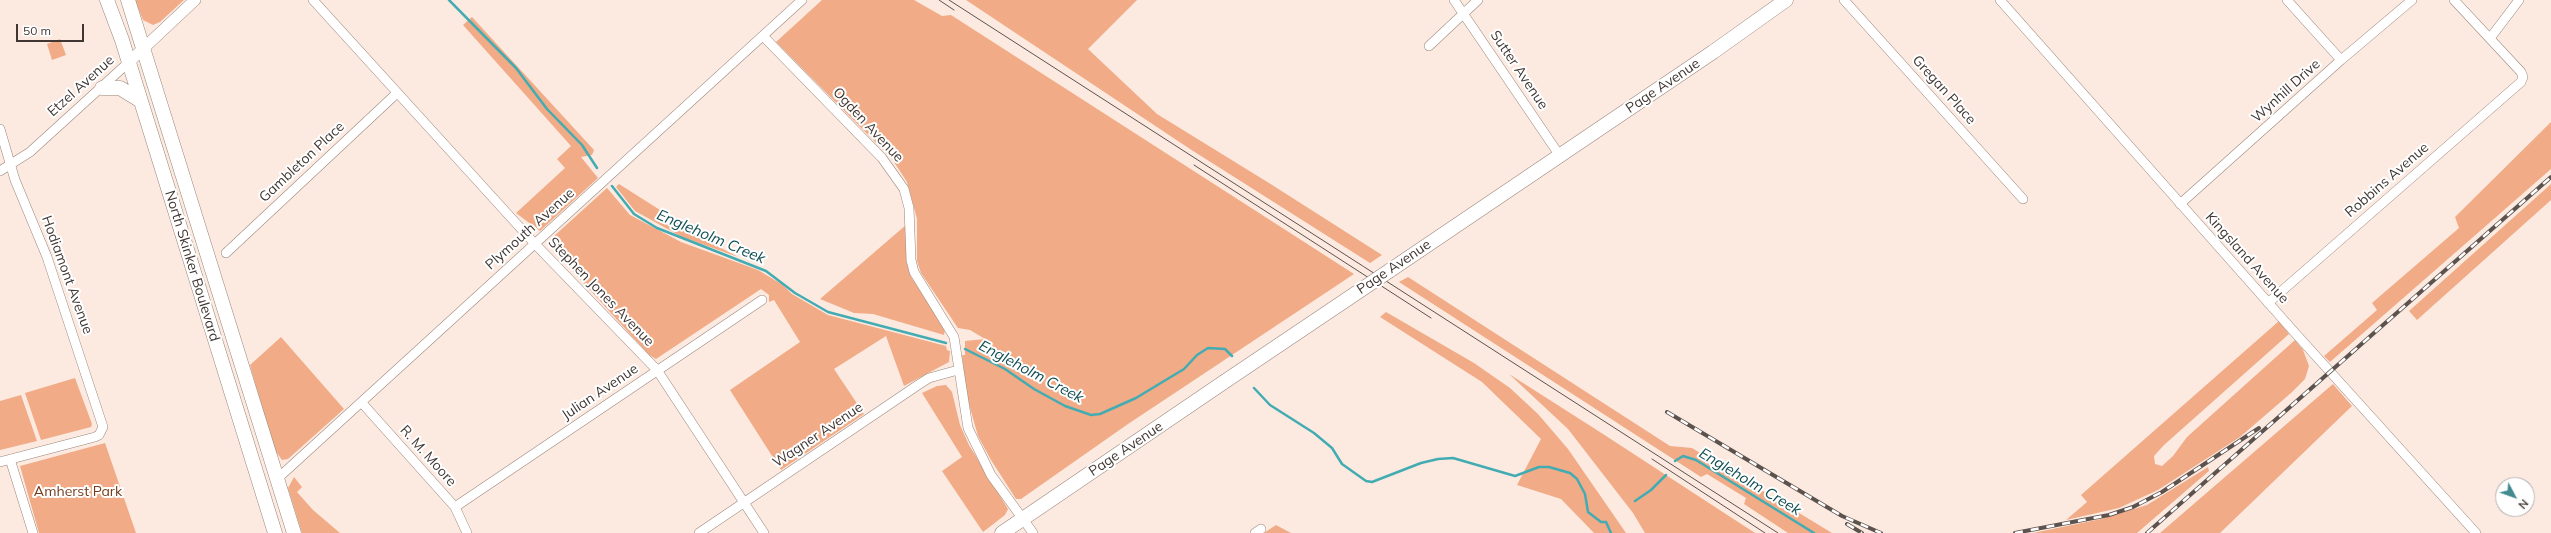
<!DOCTYPE html>
<style>
body{margin:0}
#map{position:relative;width:2551px;height:533px;overflow:hidden;background:#fceae1;font-family:Mulish,sans-serif}
canvas{display:block}
.north{position:absolute;left:2495px;top:477px;width:40px;height:40px;box-sizing:border-box;background:#fff;border:1px solid #b3afad;border-radius:50%;rotate:131deg;font-size:11px;font-weight:700;line-height:16px;text-align:center;color:#403733}
.north::after{content:'';display:block;margin:auto;width:14px;height:18px;background:#438b90;clip-path:polygon(50% 0,100% 100%,50% 72%,0 100%)}
.scale{position:absolute;left:16px;top:24px;width:68px;height:18px;box-sizing:border-box;border:2px solid #403733;border-top:0;padding-left:5px;font-size:12px;line-height:14px;white-space:nowrap;color:#403733;-webkit-text-stroke:3px #fff;paint-order:stroke}
</style>
<div id="map">
<canvas width="2551" height="533"></canvas>
<div class="north">N</div>
<div class="scale">50 m</div>
</div>
<script>
const g = document.querySelector('canvas').getContext('2d');
g.lineJoin = 'round';
function fillPath(path, color) { g.fillStyle = color; g.fill(path, 'evenodd'); }
const toPath = rows => new Path2D(rows.map(r => 'M' + r).join(''));
function stroke(path, color, width, dash) { g.strokeStyle = color; g.lineWidth = width; g.lineCap = dash ? 'butt' : 'round'; g.setLineDash(dash || []); g.stroke(path); }
function drawText(font, color, halo, rows, align = 'center') {
  g.font = font + ' Mulish,sans-serif'; g.lineWidth = 4; g.setLineDash([]); g.textBaseline = 'middle'; g.strokeStyle = halo; g.fillStyle = color; for (const [text, x, y, turn = 0] of rows) {
    g.save(); g.translate(x, y); g.rotate((+turn || 0) * Math.PI / 180); g.textAlign = isNaN(turn) ? turn : align; if (halo) g.strokeText(text, 0, 0); g.fillText(text, 0, 0); g.restore();
  }
}
const green = toPath([
 [135,0,184,0,160,22,153,25,143,20],
 [822,0,914,0,942,16,951,15,1354,274,1128,424,1021,499,1016,499,991,460,978,436,967,397,962,355,965,355,965,341,985,339,970,330,958,328,921,273,917,261,917,219,907,182,892,159,776,42],
 [966,0,1137,0,1088,49,1157,114,1269,183,1382,255,1370,263,1190,149],
 [472,17,594,150,592,155,581,157,598,178,540,231,516,213,565,168,557,159,571,146,463,25],
 [60,39,66,55,52,60,47,44],
 [2551,122,2551,169,2330,362,2324,356,2377,310,2372,303,2459,228,2455,217],
 [619,184,712,243,738,257,682,237,635,211,616,187],
 [2551,184,2551,200,2417,320,2409,311],
 [607,188,630,215,681,242,758,270,783,285,792,294,828,315,946,346,947,350,950,351,949,362,904,386,886,336,834,369,864,414,781,470,730,390,800,342,774,300,769,302,769,295,761,289,656,359,649,355,550,246,553,237],
 [906,225,906,261,911,277,945,328,944,335,873,314,854,313,820,299],
 [1408,277,1670,446,1692,448,1832,533,1788,533,1744,504,1746,498,1707,474,1701,477,1399,282],
 [1386,312,1474,363,1510,388,1538,414,1568,449,1626,533,1594,533,1561,499,1517,485,1541,439,1482,382,1380,317],
 [2279,321,2289,334,2164,445,2154,456,2155,464,2162,466,2173,456,2187,437,2295,340,2303,350,2309,366,2305,379,2291,393,2240,437,2158,490,2119,508,2066,520,2087,502,2081,495],
 [281,337,344,409,288,459,282,460,274,449,250,365],
 [1509,374,1603,434,1755,533,1645,533,1633,513,1568,429],
 [75,378,92,424,91,427,41,440,25,393],
 [2333,384,2352,406,2220,533,2160,533],
 [946,385,952,392,960,425,969,445,1008,509,1005,515,983,532,942,471,962,457,922,393,937,386],
 [21,395,37,441,0,450,0,401],
 [105,443,136,533,39,533,20,466],
 [2208,467,2209,471,2137,533,2033,533,2101,519,2147,505],
 [294,477,302,487,297,492,313,510,340,533,302,533,288,488],
 [1276,525,1291,533,1264,533]
]);
const stream = toPath([
 [449,0,516,68,547,109,582,145,597,168],
 [612,186,634,214,657,228,766,271,795,293,828,312,946,343],
 [965,349,1005,369,1034,389,1065,406,1091,415,1100,414,1136,398,1184,369,1197,355,1208,348,1225,349,1232,356],
 [1254,388,1270,405,1314,433,1332,448,1342,464,1366,481,1372,482,1421,463,1438,459,1453,458,1515,476,1539,467,1549,467,1570,473,1577,479,1585,494,1588,512,1601,522,1606,522,1611,533],
 [1675,461,1683,456,1696,460,1814,533],
 [1635,501,1651,490,1666,475]
]);
const minor = toPath([
 [313,0,535,244,657,370,764,533],
 [1454,0,1560,156],
 [1844,0,2023,199],
 [2000,0,2296,334,2476,533],
 [2287,0,2341,60],
 [763,36,882,158,904,189,909,208,911,260,914,272,954,337,968,428,991,475,1033,533],
 [2491,37,2519,0],
 [1429,46,1478,0],
 [0,129,15,180,47,257,103,427,99,435,95,437,0,462],
 [0,171,30,152,129,62],
 [2180,204,2341,60,2412,0],
 [226,253,397,93],
 [2268,303,2521,82,2523,77,2521,72,2454,0],
 [362,403,455,507,467,533],
 [10,459,33,533],
 [277,479,802,0],
 [455,507,762,300],
 [699,533,918,385,929,378,958,370],
 [1255,533,1261,529]
]);
const tertiary = toPath([
 [129,62,195,0]
]);
const primary = toPath([
 [107,0,122,40,275,533],
 [128,0,294,533],
 [102,88,120,88,141,101],
 [1389,271,1713,52,1786,0],
 [1002,533,1224,382]
]);
const tram = toPath([
 [939,0,954,10],
 [949,0,1778,533],
 [1194,165,1431,318],
 [1652,459,1765,533]
]);
const rail = toPath([
 [1667,412,1842,516,1881,533],
 [1847,524,1862,533],
 [2015,533,2109,515,2133,507,2162,492,2259,428],
 [2147,533,2551,177]
]);
const primaryBridge = toPath([
 [1224,382,1389,271]
]);
const streetNames = [
 ["Sutter Avenue",1519,70,56],
 ["Etzel Avenue",81,86,-42],
 ["Page Avenue",1663,86,-34],
 ["Gregan Place",1944,90,48],
 ["Wynhill Drive",2286,91,-42],
 ["Ogden Avenue",868,125,47],
 ["Gambleton Place",302,162,-43],
 ["Robbins Avenue",2387,180,-41],
 ["Plymouth Avenue",530,229,-42],
 ["Kingsland Avenue",2247,258,48],
 ["North Skinker Boulevard",192,266,73],
 ["Page Avenue",1394,267,-34],
 ["Hodiamont Avenue",67,275,70],
 ["Stephen Jones Avenue",601,292,46],
 ["Julian Avenue",600,392,-34],
 ["Wagner Avenue",818,435,-34],
 ["Page Avenue",1126,449,-34],
 ["R. M. Moore",428,456,48]
];
const parkNames = [
 ["Amherst Park",78,492]
];
const waterNames = [
 ["Engleholm Creek",711,237,23],
 ["Engleholm Creek",1031,372,28],
 ["Engleholm Creek",1750,482,31]
];
fillPath(green, '#f1ab86');
stroke(stream, '#43acb3', 2.5);
stroke(minor, '#9a867b', 10);
stroke(tertiary, '#9a867b', 12);
stroke(primary, '#9a867b', 15);
stroke(minor, '#fff', 9);
stroke(tertiary, '#fff', 11);
stroke(primary, '#fff', 14);
stroke(tram, '#5d534e', 1);
stroke(rail, '#5d534e', 4);
stroke(rail, '#fff', 2.5, [8]);
stroke(primaryBridge, '#9a867b', 15, []);
stroke(primaryBridge, '#fff', 14);
drawText('14px', '#403733', '#fff', streetNames);
drawText('14px', '#733c1b', '#fff', parkNames);
drawText('italic 15px', '#114f53', '#fff', waterNames);
</script>
